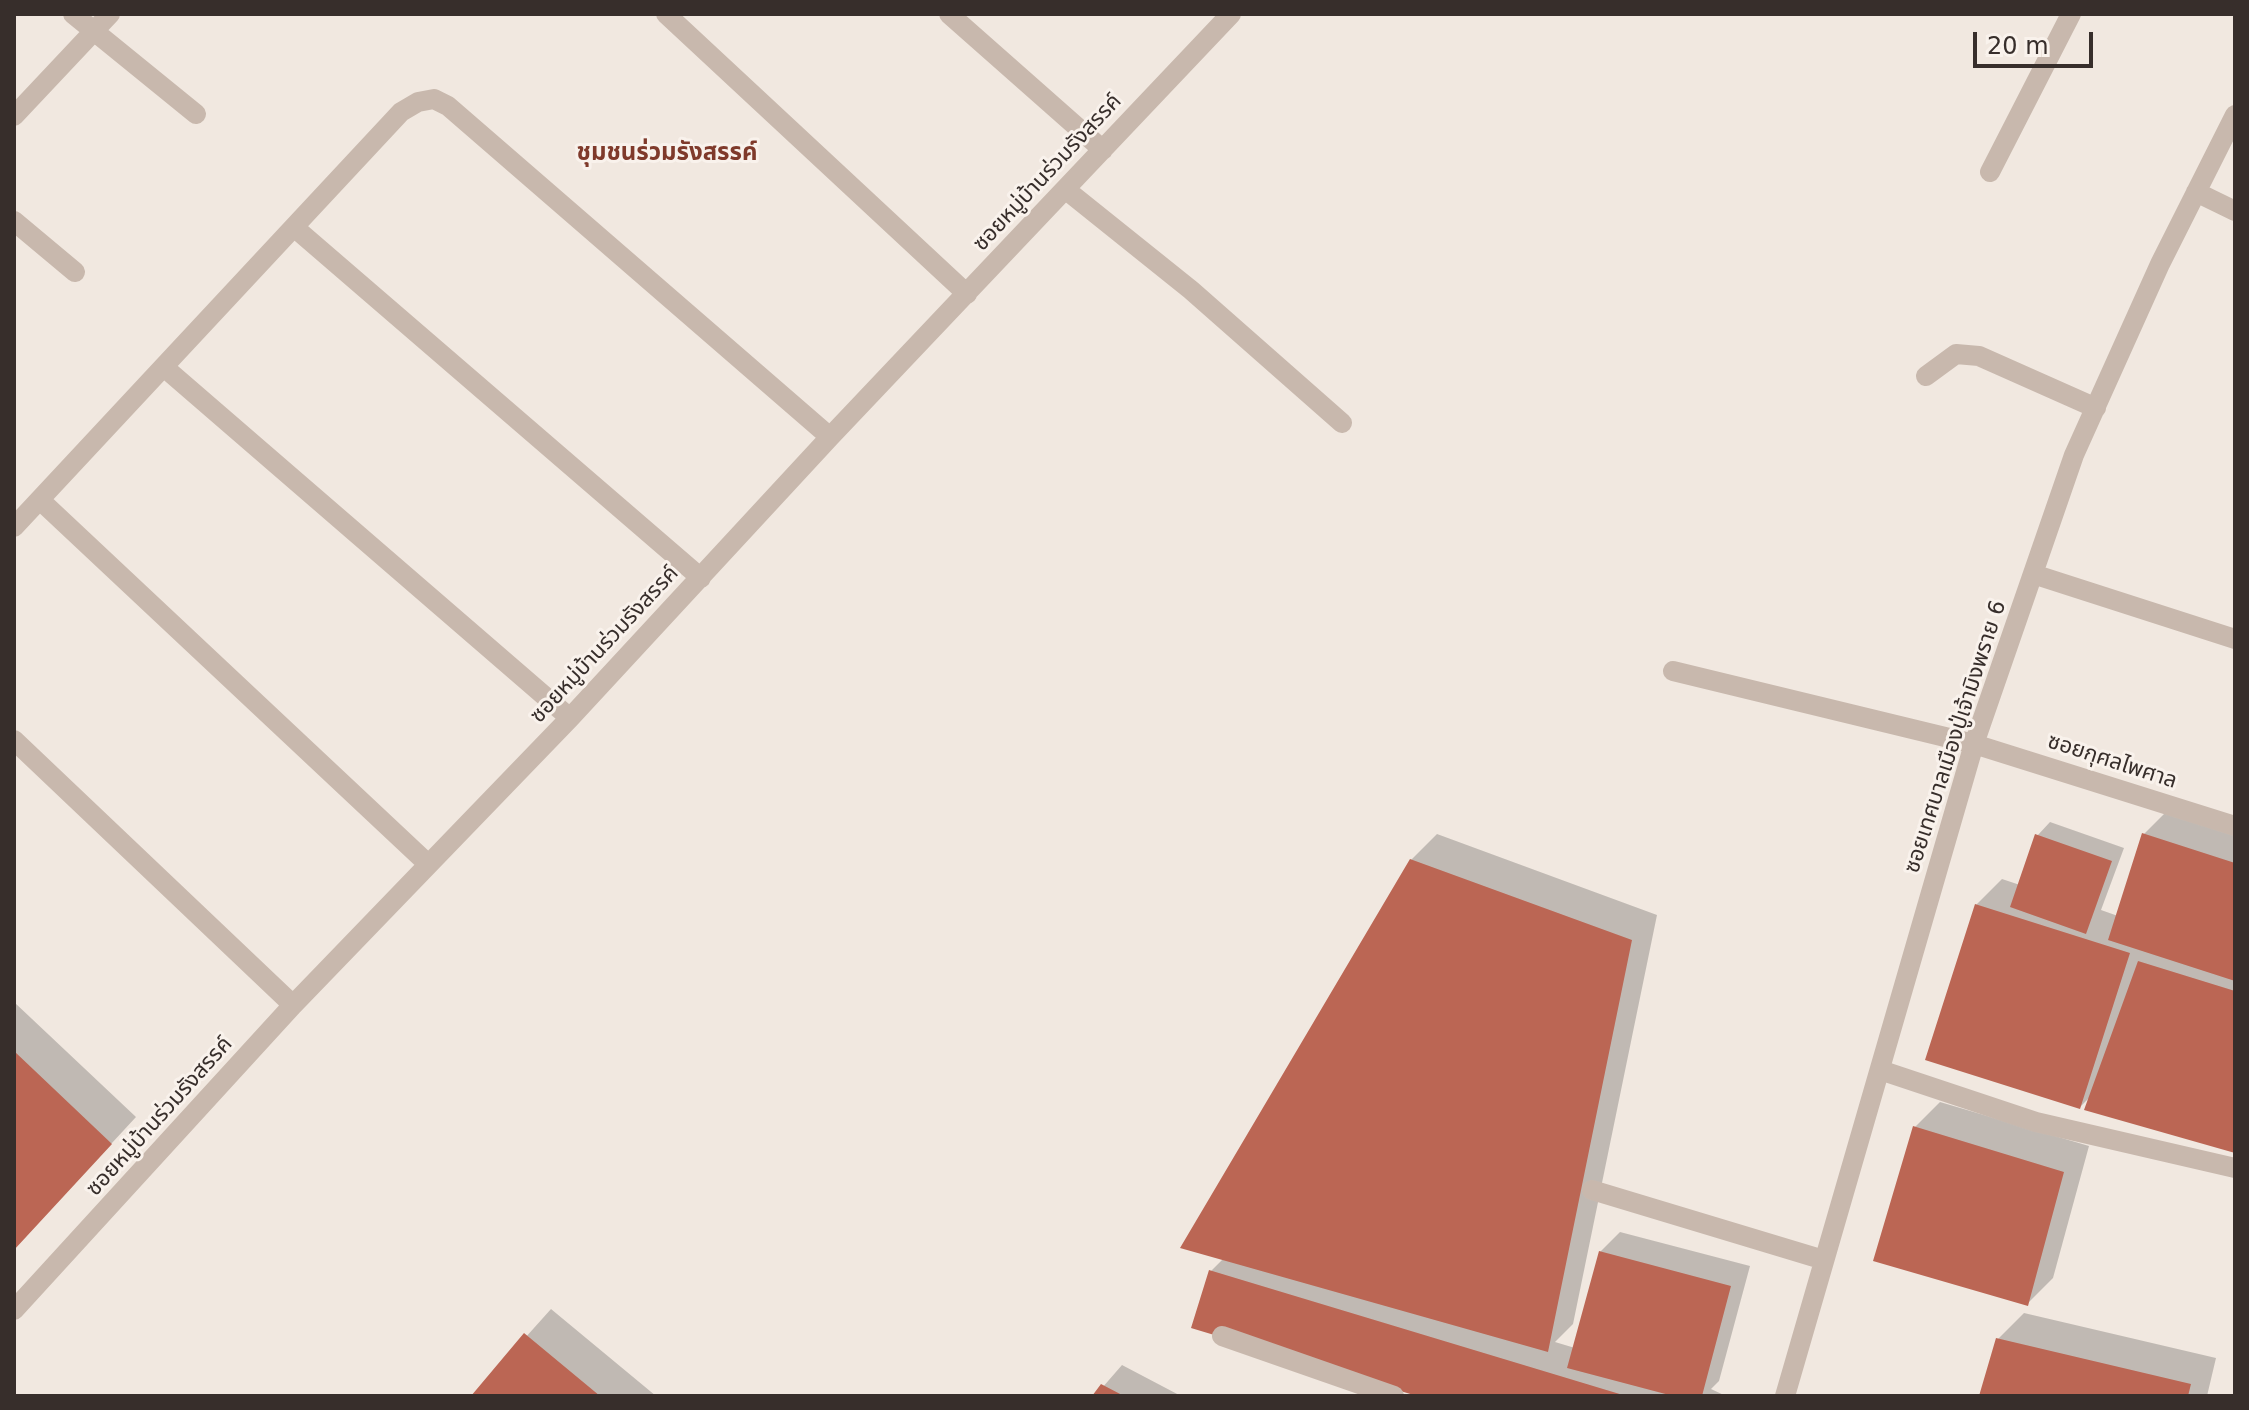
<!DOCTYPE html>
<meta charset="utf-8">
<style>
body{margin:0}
#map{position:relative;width:2249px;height:1410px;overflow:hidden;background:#f1e8e0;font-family:"DejaVu Sans",sans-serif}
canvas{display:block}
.frame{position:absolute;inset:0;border:16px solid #372e2b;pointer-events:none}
.scale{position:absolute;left:1973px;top:32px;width:120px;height:36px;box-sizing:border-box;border:4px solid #372e2b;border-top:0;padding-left:10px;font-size:24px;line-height:28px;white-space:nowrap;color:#372e2b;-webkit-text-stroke:6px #f9f2ec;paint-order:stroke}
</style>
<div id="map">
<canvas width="2249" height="1410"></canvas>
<div class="frame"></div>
<div class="scale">20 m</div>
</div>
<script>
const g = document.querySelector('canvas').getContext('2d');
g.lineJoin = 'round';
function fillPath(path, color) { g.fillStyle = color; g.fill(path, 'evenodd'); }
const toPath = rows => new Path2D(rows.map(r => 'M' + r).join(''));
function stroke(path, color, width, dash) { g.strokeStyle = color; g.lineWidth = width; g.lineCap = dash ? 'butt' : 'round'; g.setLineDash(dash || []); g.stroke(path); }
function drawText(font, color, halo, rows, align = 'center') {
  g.font = font + ' "DejaVu Sans","Noto Sans Thai",sans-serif'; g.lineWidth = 6; g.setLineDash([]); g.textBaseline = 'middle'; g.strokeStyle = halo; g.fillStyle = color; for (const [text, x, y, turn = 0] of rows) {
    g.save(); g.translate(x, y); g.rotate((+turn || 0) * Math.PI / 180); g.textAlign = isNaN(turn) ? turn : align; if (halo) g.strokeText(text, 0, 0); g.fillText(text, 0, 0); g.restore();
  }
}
const shadow = toPath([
 [2170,808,2235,829,2235,1150,2092,1095,2080,1107,1976,905,2002,879,2020,885,2037,836,2050,822,2124,848,2101,910,2118,916,2144,834],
 [1437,834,1657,915,1573,1324,1555,1342,1575,1348,1600,1252,1620,1232,1750,1266,1719,1381,1711,1389,1726,1396,1424,1396,1211,1271,1223,1259,1411,860],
 [14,1002,136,1117,14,1249],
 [1940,1102,2089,1146,2053,1278,2028,1303,1915,1127],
 [551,1309,656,1396,473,1396],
 [2024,1313,2216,1358,2207,1396,1981,1396,1998,1339],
 [1122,1365,1181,1396,1095,1396]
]);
const building = toPath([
 [2142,833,2235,863,2235,981,2108,940],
 [2035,834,2112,861,2086,934,2010,907],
 [1410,859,1632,940,1548,1352,1180,1248],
 [1975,904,2130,953,2080,1109,1925,1060],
 [2138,961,2235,991,2235,1153,2084,1110],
 [14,1051,112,1144,14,1250],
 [1913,1126,2064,1172,2028,1306,1873,1261],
 [1599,1251,1731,1286,1702,1396,1673,1396,1567,1368],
 [1209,1270,1623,1395,1623,1396,1417,1396,1191,1328],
 [524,1333,600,1396,471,1396],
 [1996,1338,2191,1384,2188,1396,1979,1396],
 [1101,1384,1124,1396,1092,1396]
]);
const minor = toPath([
 [73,14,196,114],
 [666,14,967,294],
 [949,14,1103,150],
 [14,116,110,14],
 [1990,172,2071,14],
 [1065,189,1191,290,1342,423],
 [2196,192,2235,211],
 [14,221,75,272],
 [295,228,701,578],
 [165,368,570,718],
 [1926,376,1956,354,1979,356,2096,408],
 [40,500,428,864],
 [14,527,401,112,418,102,434,99,448,106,830,437],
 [2033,574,2235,639],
 [1673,671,1974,744,2235,826],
 [14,740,293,1005],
 [1880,1070,2036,1122,2235,1168],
 [1592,1190,1824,1260],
 [14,1310,293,1005,570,718,830,437,1231,14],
 [1222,1336,1394,1396],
 [1785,1396,1974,744,2074,455,2160,264,2235,115]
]);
const streetNames = [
 ["ซอยหมู่บ้านร่วมรังสรรค์",1048,173,-47],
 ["ซอยหมู่บ้านร่วมรังสรรค์",605,645,-47],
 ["ซอยเทศบาลเมืองปู่เจ้ามิงพราย 6",1956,737,-72],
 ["ซอยกุศลไพศาล",2112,762,18],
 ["ซอยหมู่บ้านร่วมรังสรรค์",160,1117,-48]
];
const neighbourhoodNames = [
 ["ชุมชนร่วมรังสรรค์",667,154]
];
fillPath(shadow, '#0003');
fillPath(building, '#bb6654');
stroke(minor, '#c8b8ad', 20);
drawText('22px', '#372e2b', '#f9f2ec', streetNames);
drawText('bold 24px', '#7f3a2b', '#f9f2ec', neighbourhoodNames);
</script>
